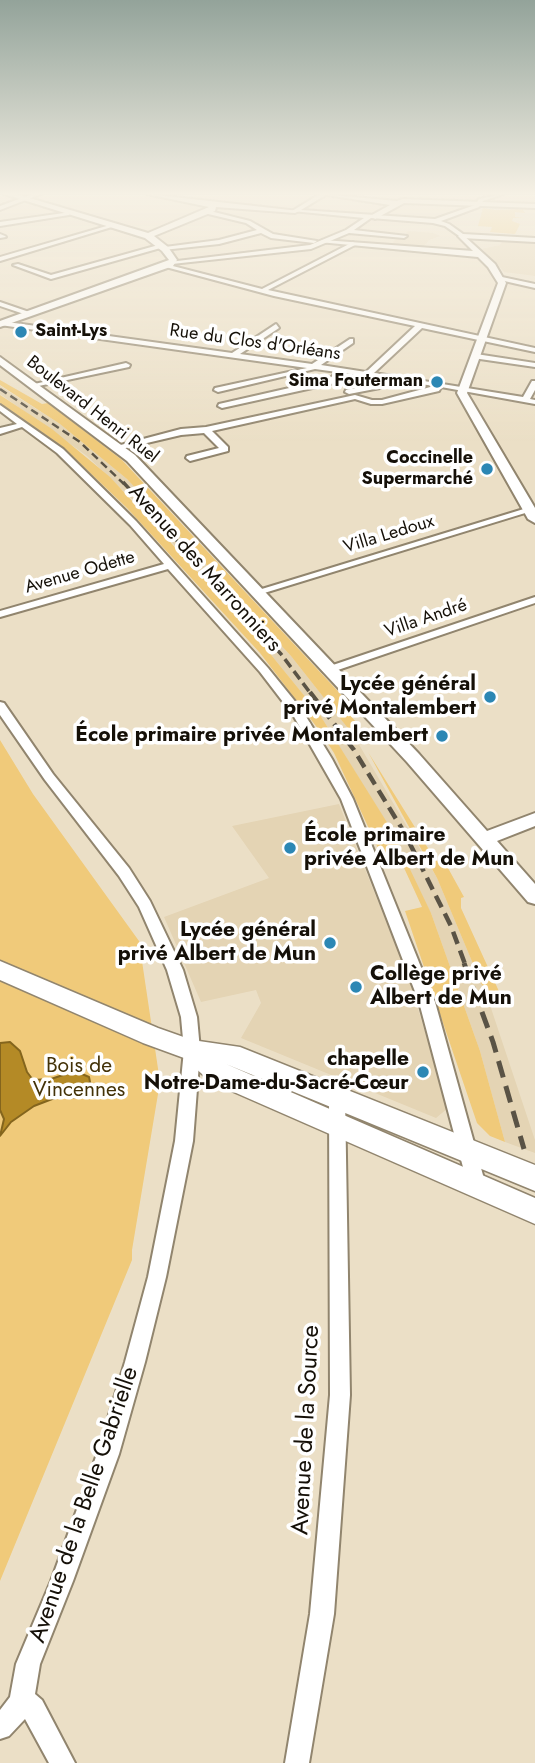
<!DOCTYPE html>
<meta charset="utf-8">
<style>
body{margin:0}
canvas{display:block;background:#ebdfc6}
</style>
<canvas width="535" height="1763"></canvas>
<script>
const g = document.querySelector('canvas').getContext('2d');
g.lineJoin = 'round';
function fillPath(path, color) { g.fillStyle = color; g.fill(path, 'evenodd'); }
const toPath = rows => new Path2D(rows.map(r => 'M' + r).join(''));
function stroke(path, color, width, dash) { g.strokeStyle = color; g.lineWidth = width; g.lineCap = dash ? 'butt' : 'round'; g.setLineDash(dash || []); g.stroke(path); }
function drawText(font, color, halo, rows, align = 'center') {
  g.font = font + ' Jost,sans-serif'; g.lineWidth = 7; g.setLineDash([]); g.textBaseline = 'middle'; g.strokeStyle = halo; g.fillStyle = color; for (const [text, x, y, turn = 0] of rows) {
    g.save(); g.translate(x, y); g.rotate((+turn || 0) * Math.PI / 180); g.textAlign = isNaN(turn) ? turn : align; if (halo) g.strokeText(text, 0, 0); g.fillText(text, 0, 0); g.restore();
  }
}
const built = toPath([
 [408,231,433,233,440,236,429,240,423,247,392,244,396,238,403,238],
 [504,239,535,241,535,276,504,272,482,249,500,245],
 [0,386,60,424,127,479,291,656,354,736,437,878,489,1002,535,1140,535,1153,505,1142,480,1051,431,913,382,826,387,824,320,715,246,624,134,501,87,456,0,394],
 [339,804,409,979,448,1108,436,1118,241,1038,261,1003,256,990,201,1002,164,917,269,878,232,826]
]);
const green = toPath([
 [483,208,495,210,528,209,523,210,525,213,515,212,515,217,525,218,513,218,512,221,520,224,515,234,490,232,492,227,478,226],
 [0,380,42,404,48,403,122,460,347,701,341,704,365,733,354,736,291,656,127,479,60,424,0,385],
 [0,395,52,429,110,477,246,624,320,715,388,824,382,826,389,839,395,838,431,913,480,1051,505,1142,490,1136,477,1123,405,911,422,907,399,857,383,859,334,753,319,730,260,653,127,508,62,446,0,403],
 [0,740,33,794,139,941,160,1082,132,1250,132,1260,0,1581],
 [368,752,436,861,443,859,464,897,461,898,461,908,502,998,489,1002,437,878]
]);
const water = toPath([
 [10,1042,20,1051,27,1072,33,1080,51,1079,75,1071,89,1077,91,1087,88,1094,79,1098,60,1096,34,1106,11,1122,0,1136,4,1119,0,1110,0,1043,10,1042]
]);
const street = toPath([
 [33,194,41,194,0,210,0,206,33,194],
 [320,194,327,194,301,210,435,219,475,205,479,199,503,194,483,201,479,207,441,221,449,224,463,234,535,238,535,242,462,238,445,226,433,223,371,218,354,230,407,236,404,238,349,233,311,249,172,264,169,262,310,245,346,230,364,218,292,211,320,194],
 [206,210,250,221,273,234,317,241,314,243,271,238,261,233,219,244,163,250,165,247,219,240,257,230,246,223,204,213,206,210],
 [71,212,69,215,0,226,0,222,71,212],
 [110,225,115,226,0,261,0,257,110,225],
 [0,234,5,236,6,237,0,238,0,234],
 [353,242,355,245,268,290,535,348,535,352,422,328,374,373,523,397,532,381,535,381,535,390,530,399,535,400,535,404,441,387,439,391,382,404,371,404,355,399,212,431,228,447,228,451,190,461,186,458,187,456,219,448,204,433,181,435,117,450,113,447,181,429,206,427,355,395,372,400,382,400,434,386,394,380,380,388,349,394,345,392,346,390,375,384,385,379,344,373,335,383,222,408,218,406,219,404,329,379,337,372,315,369,218,392,214,390,215,388,307,368,0,325,0,321,232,353,276,324,279,328,240,354,312,364,350,339,353,339,353,343,321,365,366,372,415,326,274,296,162,266,165,264,262,289,353,242],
 [162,244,164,247,51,279,13,265,18,264,51,275,162,244],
 [502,277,535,284,535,288,500,280,502,277],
 [0,302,32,313,33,314,30,316,0,306,0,302],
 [476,354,535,363,535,367,473,358,472,356,476,354],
 [126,363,130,365,129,367,34,387,30,385,126,363],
 [0,405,63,449,136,521,268,668,302,710,332,759,353,799,435,1002,486,1186,483,1192,477,1195,471,1192,468,1186,419,1002,341,799,293,715,260,672,168,569,0,617,0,611,164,564,130,525,57,453,22,427,0,434,0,428,17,424,0,411,0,405],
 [527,508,535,510,261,594,257,595,252,592,527,508],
 [535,597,535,603,332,672,324,672,322,670,324,668,535,597],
 [0,702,4,703,53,774,129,868,150,901,183,970,197,1017,200,1050,193,1141,166,1277,145,1362,119,1454,73,1581,40,1664,35,1694,42,1700,75,1763,49,1763,25,1719,9,1736,0,1739,0,1710,10,1697,16,1664,51,1581,97,1454,125,1362,148,1277,175,1141,184,1050,181,1017,167,970,139,907,119,876,45,780,0,715,0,702],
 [337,1089,343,1092,345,1097,350,1395,334,1614,309,1763,285,1763,310,1614,330,1395,329,1097,331,1092,337,1089]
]);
const secondary = toPath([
 [4,194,16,194,148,233,209,207,147,194,299,211,295,213,216,207,215,211,154,236,168,247,177,260,173,266,0,327,0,321,169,260,162,251,145,238,4,194],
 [321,194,397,201,403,199,535,204,535,208,404,203,375,219,372,215,390,205,321,194],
 [462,234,495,264,506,283,467,393,535,508,535,523,528,519,457,393,498,283,488,267,478,257,319,242,323,240,473,251,458,236,462,234],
 [0,357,135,455,419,754,487,831,535,813,535,826,497,841,535,884,535,904,528,902,407,762,127,461,0,365,0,357]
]);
const primary = toPath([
 [0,961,158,1028,192,1040,240,1047,535,1165,535,1191,226,1064,535,1198,535,1224,211,1082,184,1058,143,1043,0,980,0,961]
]);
const railFar3 = toPath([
 [0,389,80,442,124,484]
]);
const railFar2 = toPath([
 [123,482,281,654,311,694]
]);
const railFar1 = toPath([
 [310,692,354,750,404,832,451,926,465,964]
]);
const rail = toPath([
 [464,963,493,1042,524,1149]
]);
const markers = [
 [21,332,7,"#2c87b4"],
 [437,382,7,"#2c87b4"],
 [487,469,7,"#2c87b4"],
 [490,697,7,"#2c87b4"],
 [442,736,7,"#2c87b4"],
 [290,848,7,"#2c87b4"],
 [330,943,7,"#2c87b4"],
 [356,987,7,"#2c87b4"],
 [423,1072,7,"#2c87b4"]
];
const farPoinames = [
 ["Saint-Lys",35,332,"left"],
 ["Sima Fouterman",423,382],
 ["Coccinelle",473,459],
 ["Supermarché",473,480]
];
const farStreetnames = [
 ["Rue du Clos d'Orléans",255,343,8],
 ["Boulevard Henri Ruel",92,410,38],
 ["Villa Ledoux",389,535,-17],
 ["Avenue Odette",80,573,-16],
 ["Villa André",426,619,-19]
];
const streetNames = [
 ["Avenue des Marronniers",204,569,48]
];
const poiNames = [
 ["Lycée général",476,685],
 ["privé Montalembert",476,709],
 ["École primaire privée Montalembert",428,736],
 ["École primaire",304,836,"left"],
 ["privée Albert de Mun",304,860,"left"],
 ["Lycée général",316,931],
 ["privé Albert de Mun",316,955],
 ["Collège privé",370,975,"left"],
 ["Albert de Mun",370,999,"left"],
 ["chapelle",409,1060],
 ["Notre-Dame-du-Sacré-Cœur",409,1084]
];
const parkNames = [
 ["Bois de",79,1067],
 ["Vincennes",79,1091]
];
const nearStreetnames = [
 ["Avenue de la Source",307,1430,-87],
 ["Avenue de la Belle Gabrielle",85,1505,-71]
];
fillPath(built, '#e4d4b4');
fillPath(green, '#f0ca7a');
fillPath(water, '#b48a26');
stroke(water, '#84651d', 2);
stroke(street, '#91856e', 4);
stroke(secondary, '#91856e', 4);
stroke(primary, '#91856e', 3);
fillPath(street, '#fff');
fillPath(secondary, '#fff');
fillPath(primary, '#fff');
stroke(railFar3, '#5a5345', 2.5, [8, 4.5]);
stroke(railFar2, '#5a5345', 3.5, [10, 5]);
stroke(railFar1, '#5a5345', 4.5, [13, 7]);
stroke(rail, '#5a5345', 5, [17, 9]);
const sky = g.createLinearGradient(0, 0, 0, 441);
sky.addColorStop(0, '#93a39a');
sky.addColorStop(0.44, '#f6f1e5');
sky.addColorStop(1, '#f6f1e500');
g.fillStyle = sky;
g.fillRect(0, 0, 535, 441);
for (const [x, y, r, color] of markers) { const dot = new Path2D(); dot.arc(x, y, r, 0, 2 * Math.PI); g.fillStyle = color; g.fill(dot); stroke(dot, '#fff', 2.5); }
drawText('bold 18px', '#151008', '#fff', farPoinames, 'right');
drawText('18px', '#151008', '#fff', farStreetnames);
drawText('21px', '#151008', '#fff', streetNames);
drawText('bold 21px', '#151008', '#fff', poiNames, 'right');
drawText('21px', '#433208', '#fff', parkNames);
drawText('24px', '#151008', '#fff', nearStreetnames);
</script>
